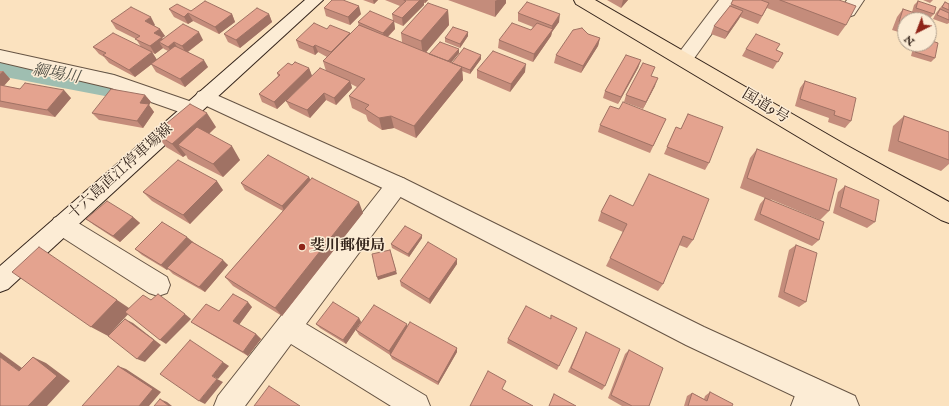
<!DOCTYPE html>
<meta charset="utf-8">
<style>
body{margin:0}
#map{position:relative;width:949px;height:406px;overflow:hidden;background:#fbe2bf;font-family:"IM FELL English",serif}
canvas{display:block}
.north{position:absolute;left:897px;top:12px;width:40px;height:40px;box-sizing:border-box;background:#fcecd5;border:1px solid #ac9c8b;border-radius:50%;rotate:222deg;font-size:11px;font-weight:700;line-height:16px;text-align:center;color:#34241b}
.north::after{content:'';display:block;margin:auto;width:14px;height:18px;background:#8f2418;clip-path:polygon(50% 0,100% 100%,50% 72%,0 100%)}
</style>
<div id="map">
<canvas width="949" height="406"></canvas>
<div class="north">N</div>
</div>
<script>
const g = document.querySelector('canvas').getContext('2d');
g.lineJoin = 'round';
const toPath = rows => new Path2D(rows.map(r => 'M' + r).join(''));
function fillPath(path, color) { g.fillStyle = color; g.fill(path, 'evenodd'); }
function stroke(path, color, width, dash) { g.strokeStyle = color; g.lineWidth = width; g.lineCap = dash ? 'butt' : 'round'; g.setLineDash(dash || []); g.stroke(path); }
function drawText(font, color, halo, rows, align = 'center') {
  g.font = font + ' "IM FELL English","Noto Serif JP",serif'; g.lineWidth = 3; g.setLineDash([]); g.textBaseline = 'middle'; g.strokeStyle = halo; g.fillStyle = color; for (const [text, x, y, turn = 0] of rows) {
    g.save(); g.translate(x, y); g.rotate((+turn || 0) * Math.PI / 180); g.textAlign = isNaN(turn) ? turn : align; if (halo) g.strokeText(text, 0, 0); g.fillText(text, 0, 0); g.restore();
  }
}
const river = toPath([
 [0,54,110,73,122,77,126,85,122,93,110,97,0,76,0,54]
]);
const minor = toPath([
 [719,0,736,0,690,64,684,65,678,64,675,59,678,54,719,0],
 [807,0,833,0,844,4,847,0,864,0,854,15,848,17,809,4,807,0],
 [0,50,114,75,198,104,201,109,198,114,191,116,111,88,0,62,0,50],
 [397,176,405,179,408,185,405,191,306,324,426,396,430,406,391,406,291,344,245,406,214,406,218,396,389,179,397,176],
 [62,215,70,218,167,277,170,285,167,293,158,296,149,293,54,232,51,225,54,218,62,215],
 [810,376,819,380,823,389,819,406,791,406,801,380,810,376]
]);
const tertiary = toPath([
 [205,90,405,179,704,327,855,396,859,406,815,406,686,345,389,191,198,102,195,97,198,92,205,90]
]);
const secondary = toPath([
 [305,0,323,0,8,289,0,292,0,266,305,0]
]);
const trunk = toPath([
 [574,0,595,0,846,145,949,202,949,223,941,220,832,157,576,4,574,0]
]);
const wall = toPath([
 [363,0,378,0,374,4],
 [385,0,428,0,425,3,424,3,424,5,403,26,394,22,395,29,388,37,402,42,401,33,448,10,449,25,426,52,429,54,459,49,459,53,451,63,452,63,481,59,470,74,462,71,463,80,416,138,394,128,382,130,368,121,366,115,352,108,349,96,357,87,351,84,352,88,336,105,326,100,310,118,290,108,286,101,326,71,323,61,327,57,318,52,315,55,299,48,296,40,327,29,350,34,359,26,358,22,393,21,392,14,400,6],
 [448,0,506,0,506,3,495,17],
 [607,0,628,0,621,8],
 [733,0,839,0,846,25,838,36,767,8,758,24,740,17,725,39,711,34,714,26,730,6],
 [923,0,933,0,930,3],
 [918,1,934,14,930,18,912,12,914,5],
 [945,2,949,4,949,23,947,24,933,19,936,13],
 [324,8,361,14,350,25,326,16],
 [169,9,232,14,235,22,219,34,193,21,188,24,174,17],
 [903,9,905,20,905,34,892,30,897,17],
 [518,13,559,22,552,32,551,36,533,62,498,48,499,40,531,30,533,27,518,21],
 [269,14,272,22,240,48,228,42,224,34],
 [111,21,155,25,154,26,160,29,165,36,162,38,163,39,203,40,188,52,208,67,185,87,156,72,151,64,168,51,164,49,163,48,155,54,141,47,136,39,116,29],
 [468,32,468,36,460,48,445,42,445,38],
 [588,34,600,38,598,46,581,73,554,63,556,55],
 [914,44,929,44,935,58,931,62,911,56],
 [93,47,152,52,157,60,135,77,109,63,104,57,99,54],
 [746,49,776,50,783,53,773,69,742,56],
 [641,60,638,68,618,104,603,98,605,91],
 [292,65,309,68,312,76,277,109,262,102,259,94,278,76,277,73],
 [477,70,525,72,510,92,477,78],
 [0,71,3,71,10,79,4,86,71,98,55,117,0,107],
 [651,76,655,86,643,109,624,102,626,95],
 [805,81,851,121,845,128,828,122,829,118,795,106,800,88],
 [145,95,151,102,149,105,154,112,143,128,99,120,92,113],
 [619,109,666,119,650,153,598,132,600,125],
 [688,114,709,163,705,170,664,154,676,127,681,129],
 [904,116,949,132,949,164,941,171,888,151,893,126],
 [216,127,209,134,240,160,223,177,188,159,186,155,183,157,166,147,155,133],
 [757,149,829,211,820,220,770,199,819,240,812,246,754,220,760,204,765,198,740,188,750,158],
 [309,177,310,180,363,213,282,316,233,286,225,277,283,211,245,190,241,183],
 [845,186,875,222,867,228,833,213,838,192],
 [223,190,190,224,152,201,143,192],
 [610,195,693,240,687,248,679,245,663,284,658,291,606,266,623,232,598,221,601,212],
 [133,217,140,223,120,242,94,225,86,219],
 [422,238,409,257,392,248,391,244],
 [193,242,228,265,205,292,173,274,168,269,167,270,142,255,135,249],
 [796,245,806,302,799,307,778,297,789,250],
 [457,259,457,264,430,304,401,286,400,281],
 [252,307,239,325,256,334,261,339,248,356,197,326,191,322,219,311],
 [551,315,577,328,557,370,507,343,508,339,550,319],
 [359,318,361,322,346,344,320,328,316,324],
 [407,324,407,327,457,348,457,352,438,385,392,359,390,355,359,335,356,330],
 [586,332,605,386,602,390,568,372],
 [629,350,649,406,622,406,608,398,625,354],
 [710,392,732,406,684,406,687,396,692,393,704,399,705,396]
]);
const shadedWall = toPath([
 [373,0,378,0,374,4],
 [420,0,424,0,424,5,403,26,402,18],
 [424,0,428,0,425,3],
 [497,0,506,0,506,3,495,17,495,1],
 [623,0,628,0,621,8],
 [359,6,361,14,350,25,348,17],
 [448,10,449,25,423,56,421,41],
 [743,11,739,19,725,39,728,32],
 [188,13,193,21,188,24,184,17],
 [232,14,235,22,219,34,215,27],
 [269,14,272,22,240,48,236,40],
 [560,14,559,22,552,32,551,36,533,62,534,54,551,31,552,26],
 [151,17,155,25,150,29,145,21],
 [394,21,395,29,384,40,383,33],
 [160,29,165,36,162,38,167,45,159,42,163,48,155,54,150,46,154,33],
 [199,32,203,40,186,53,182,46],
 [468,32,468,36,460,48,460,44],
 [350,33,352,41,333,59,331,52],
 [600,38,598,46,581,73,583,66],
 [174,42,179,50,173,54,168,47],
 [315,45,318,52,315,55,313,47],
 [459,49,459,53,448,66,448,62],
 [152,52,157,60,135,77,129,70],
 [481,55,481,59,470,74,470,70],
 [204,60,208,67,185,87,180,79],
 [641,60,638,68,618,104,621,97],
 [526,64,525,72,510,92,511,84],
 [462,67,463,80,416,138,414,126],
 [309,68,312,76,277,109,274,102],
 [3,71,10,79,0,90,0,74],
 [658,78,655,86,643,109,646,102],
 [350,81,352,88,336,105,334,98],
 [64,90,71,98,55,117,47,110],
 [324,93,326,100,310,118,307,110],
 [145,95,151,102,149,105,154,112,143,128,137,121,140,103],
 [207,113,216,127,190,151,178,145,186,155,183,157,172,144],
 [391,116,394,128,382,130,379,118],
 [232,146,240,160,223,177,213,164],
 [309,177,312,183,285,213,282,206],
 [217,181,223,190,190,224,183,215],
 [359,202,363,213,282,316,275,308],
 [133,217,140,223,120,242,113,236],
 [422,235,422,238,409,257,408,254],
 [187,237,193,242,167,270,161,265],
 [390,250,397,274,378,280,377,277],
 [56,259,132,310,108,336,91,327],
 [457,259,457,264,430,304,429,299],
 [223,260,228,265,205,292,199,287],
 [248,302,252,307,238,326,233,321],
 [185,314,191,319,166,344,160,340],
 [359,318,361,322,346,344,343,340],
 [125,319,133,323,161,345,145,362,137,359],
 [407,324,408,329,391,355,389,351],
 [256,334,261,339,248,356,243,352],
 [457,348,457,352,438,385,438,382],
 [0,352,33,376,19,371,0,357],
 [33,357,46,363,70,381,47,406,28,406],
 [223,362,229,366,218,379,212,376],
 [118,366,126,369,161,392,149,406,139,406],
 [217,379,223,382,205,404,199,401],
 [160,399,167,402,172,406,169,406]
]);
const building = toPath([
 [332,0,343,0,359,6,348,17,324,8,332,0],
 [404,0,420,0,402,18,392,14,406,1,404,0],
 [733,0,761,0,769,3,762,16,731,4,733,0],
 [780,0,839,0,856,6,846,25,780,0],
 [205,1,232,14,215,27,188,13,184,17,169,9,177,4,191,11,205,1],
 [918,1,936,7,934,14,916,8,918,1],
 [527,2,560,14,552,26,518,13,527,2],
 [945,2,949,4,949,10,942,7,945,2],
 [428,3,448,10,421,41,401,33,428,3],
 [730,6,743,11,728,32,714,26,730,6],
 [131,7,151,17,145,21,160,29,154,33,162,37,150,46,135,39,140,36,111,21,131,7],
 [257,8,269,14,236,40,224,34,257,8],
 [903,9,924,16,923,20,905,20,905,24,899,22,903,9],
 [940,9,949,13,949,20,937,15,940,9],
 [370,11,394,21,383,33,358,22,370,11],
 [314,23,327,29,330,25,350,33,331,52,315,45,313,47,296,40,314,23],
 [512,23,531,30,537,23,553,29,534,54,499,40,512,23],
 [183,24,199,32,182,46,174,42,168,47,159,42,183,24],
 [359,25,462,67,414,126,391,116,379,118,365,109,369,105,349,96,365,79,323,61,359,25],
 [453,27,468,32,460,44,445,38,453,27],
 [582,28,588,34,600,38,583,66,556,55,573,30,582,28],
 [113,33,152,52,129,70,103,55,106,53,93,47,113,33],
 [756,34,780,44,776,50,783,53,778,62,746,49,756,34],
 [929,40,938,43,935,58,915,52,916,44,929,44,929,40],
 [440,42,459,49,448,61,429,54,440,42],
 [175,46,204,60,180,79,151,64,175,46],
 [464,48,481,55,470,70,452,63,464,48],
 [493,51,526,64,511,84,477,70,493,51],
 [626,55,641,60,621,97,605,91,626,55],
 [295,62,309,68,274,102,259,94,280,75,277,73,288,63,292,65,295,62],
 [643,63,655,67,651,76,658,78,646,102,626,95,643,63],
 [320,68,350,81,334,98,324,93,307,110,286,101,320,68],
 [805,81,856,98,851,121,834,115,835,111,800,99,805,81],
 [25,83,64,90,47,110,0,101,0,85,20,89,25,83],
 [111,89,145,95,140,103,149,104,137,121,92,113,111,89],
 [623,102,666,119,653,146,600,125,610,106,619,109,623,102],
 [190,104,207,113,172,144,155,133,190,104],
 [688,114,723,127,709,163,667,147,676,127,681,129,688,114],
 [904,116,949,132,949,160,898,141,904,116],
 [197,127,232,146,213,164,178,145,197,127],
 [757,149,837,179,829,211,747,178,757,149],
 [268,155,309,177,282,206,241,183,268,155],
 [178,160,217,181,183,215,143,192,178,160],
 [649,174,709,199,693,240,683,236,663,284,610,258,627,224,601,212,610,195,633,206,649,174],
 [312,178,359,202,275,308,225,277,312,178],
 [845,186,879,200,875,222,840,207,845,186],
 [765,198,824,222,819,240,760,214,765,198],
 [107,201,133,217,113,236,86,219,107,201],
 [162,222,187,237,161,265,135,249,162,222],
 [405,226,422,235,408,254,391,244,405,226],
 [192,242,223,260,199,287,167,268,192,242],
 [428,242,457,259,429,299,400,281,428,242],
 [796,245,817,253,806,302,784,292,796,245],
 [39,247,117,300,91,327,12,272,39,247],
 [390,250,396,271,377,277,372,254,390,250],
 [158,294,185,314,160,340,125,312,143,295,151,300,158,294],
 [233,294,248,302,233,321,256,334,243,352,191,322,206,304,219,311,233,294],
 [333,302,359,318,343,340,316,324,333,302],
 [374,305,407,324,389,351,356,330,374,305],
 [526,306,551,319,551,315,577,328,559,366,508,339,526,306],
 [125,319,154,340,137,359,108,336,125,319],
 [410,322,457,348,438,382,390,355,410,322],
 [586,332,620,349,605,386,571,368,586,332],
 [190,340,223,362,212,376,217,379,199,401,160,374,190,340],
 [629,350,663,368,649,406,632,406,611,395,629,350],
 [0,357,19,371,33,357,57,376,28,406,0,406,0,357],
 [118,366,153,389,139,406,82,406,118,366],
 [488,371,506,381,502,389,533,406,470,406,488,371],
 [269,386,300,406,254,406,269,386],
 [710,392,733,404,732,406,688,406,692,393,707,401,710,392],
 [554,394,576,406,549,406,554,394],
 [160,399,169,406,154,406,160,399]
]);
const markers = [
 [302,247,4,"#8f2418"]
];
const streetNames = [
 ["国道9号",765,107,31],
 ["十六島直江停車場線",121,172,-42]
];
const poiNames = [
 ["斐川郵便局",310,247]
];
const waterNames = [
 ["綱場川",56,75,10]
];
fillPath(river, '#9fbeb1');
stroke(minor, '#665444', 2);
stroke(tertiary, '#665444', 2);
stroke(secondary, '#34241b', 2);
stroke(trunk, '#34241b', 2);
fillPath(minor, '#fcecd5');
fillPath(tertiary, '#fcecd5');
fillPath(secondary, '#fcecd5');
fillPath(trunk, '#fbe2bf');
fillPath(wall, '#c48c7b');
fillPath(shadedWall, '#a07264');
fillPath(building, '#e4a38f');
stroke(building, '#a07264', 1);
for (const [x, y, r, color] of markers) { const dot = new Path2D(); dot.arc(x, y, r, 0, 2 * Math.PI); g.fillStyle = color; g.fill(dot); stroke(dot, '#fcecd5', 1.5); }
drawText('15px', '#34241b', '#fcecd5', streetNames);
drawText('bold 15px', '#34241b', '#fcecd5', poiNames, 'left');
drawText('italic 16px', '#545248', '#fcecd5', waterNames);
</script>
